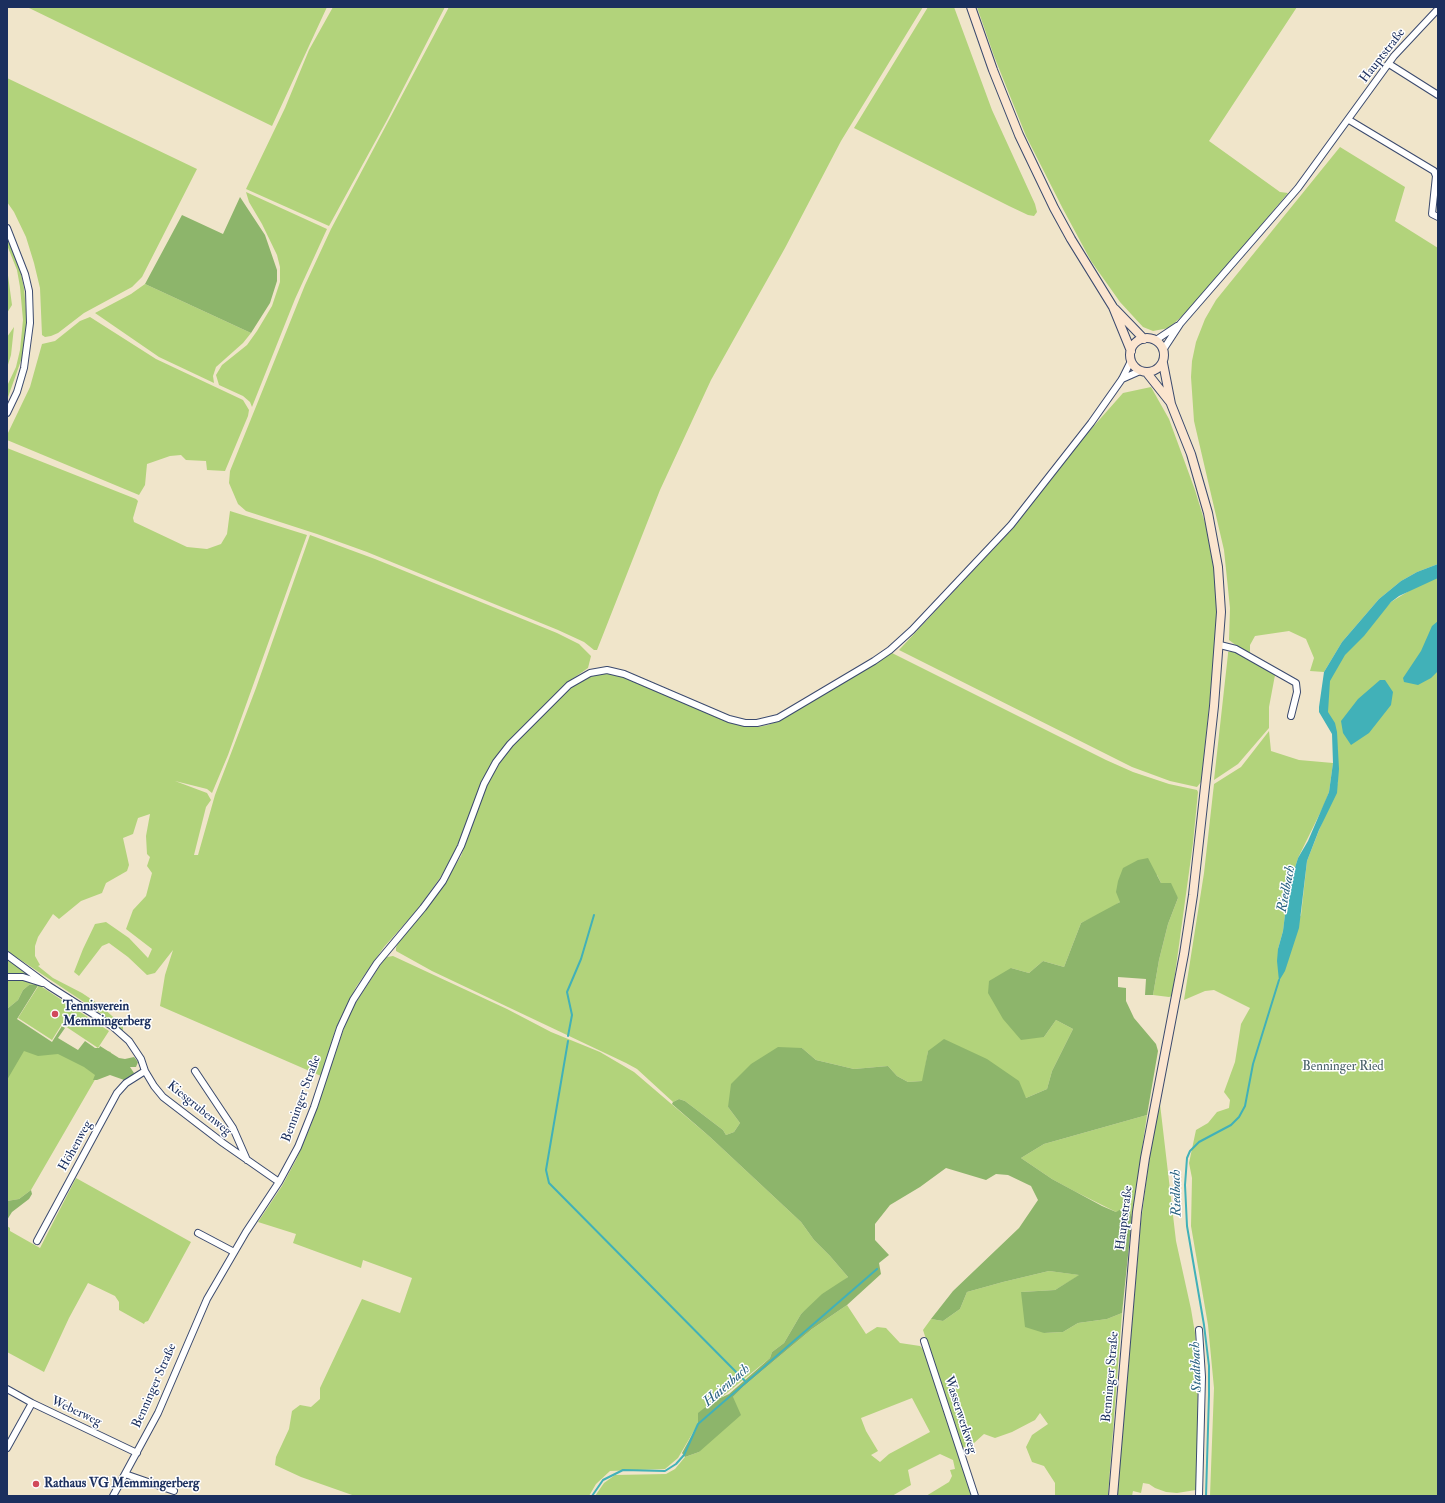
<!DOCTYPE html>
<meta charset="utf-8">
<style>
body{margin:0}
#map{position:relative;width:1445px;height:1503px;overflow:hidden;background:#f0e5ca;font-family:"IM FELL Double Pica",serif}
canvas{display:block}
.frame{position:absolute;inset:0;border:8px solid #1b2f5e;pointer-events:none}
</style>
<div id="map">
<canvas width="1445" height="1503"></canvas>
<div class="frame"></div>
</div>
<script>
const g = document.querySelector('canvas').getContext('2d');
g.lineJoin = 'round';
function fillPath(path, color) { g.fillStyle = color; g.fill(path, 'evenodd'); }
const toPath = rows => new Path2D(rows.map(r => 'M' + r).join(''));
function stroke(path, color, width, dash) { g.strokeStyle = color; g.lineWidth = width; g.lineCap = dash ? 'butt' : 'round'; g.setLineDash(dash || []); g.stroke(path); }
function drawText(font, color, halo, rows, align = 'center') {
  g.font = font + ' "IM FELL Double Pica",serif'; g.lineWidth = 3; g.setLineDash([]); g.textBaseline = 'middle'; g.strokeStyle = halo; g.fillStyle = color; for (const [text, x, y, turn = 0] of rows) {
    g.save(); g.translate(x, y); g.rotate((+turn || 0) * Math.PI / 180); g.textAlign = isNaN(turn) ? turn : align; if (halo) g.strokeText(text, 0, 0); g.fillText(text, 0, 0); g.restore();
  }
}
const green = toPath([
 [27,7,327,7,272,126],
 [333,7,445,7,387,120,329,226,246,189,285,108,309,50],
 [449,7,923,7,841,141,785,248,711,380,660,490,597,650,594,650,584,642,558,630,367,552,317,534,246,511,238,504,229,483,230,471,305,285,331,229],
 [928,7,954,7,992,110,1035,204,1037,212,1034,216,1028,215,1009,206,854,128],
 [977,7,1297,7,1209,141,1280,192,1288,193,1195,304,1169,328,1153,331,1143,327,1120,302,1091,261,1063,209,1026,136,994,56],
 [7,78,197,169,142,277,132,287,84,313,58,333,51,336,45,337,42,335,40,288,34,263,26,237,14,212,7,202],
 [1340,147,1405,187,1395,221,1438,248,1438,564,1417,572,1401,581,1379,599,1342,642,1324,672,1310,671,1314,658,1306,639,1289,631,1255,636,1250,645,1250,656,1229,640,1230,608,1224,550,1194,421,1191,377,1192,361,1196,342,1205,319,1216,300],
 [246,192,327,229,295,299,252,407,250,402,243,396,219,385,216,375,222,365,247,345,257,331,272,306,280,282,280,267,277,255,262,224,249,202],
 [7,236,20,269,24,288,27,321,24,352,7,400,7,386,16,367,20,350,23,320,20,287,17,270,7,245],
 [7,268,12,305,7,313],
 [145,284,251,333,243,343,216,367,213,376,214,383,159,357,95,313,131,294],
 [90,317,156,359,243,400,249,410,248,416,225,471,207,470,206,461,186,460,181,455,170,456,147,464,145,485,139,495,7,440,7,435,30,387,42,344,55,341,80,321],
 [14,327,11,355,7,368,7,337],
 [1151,387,1169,419,1195,490,1206,526,1215,575,1217,625,1214,661,1201,782,1197,787,1170,781,1132,767,899,650,1015,526,1085,436,1123,393],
 [7,448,136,499,138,501,133,518,134,522,187,547,207,549,221,544,227,534,230,511,307,535,228,755,212,793,207,789,175,781,207,793,211,800,206,807,194,855,198,855,215,795,256,688,310,535,375,559,557,633,579,644,591,656,588,668,565,684,507,743,494,760,482,781,456,849,442,875,417,910,384,947,356,987,336,1028,321,1076,160,1006,165,975,173,950,155,973,147,975,128,957,109,943,102,946,79,976,74,972,83,949,95,924,106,922,129,938,148,958,152,949,126,929,133,910,146,896,152,873,147,866,150,857,147,854,146,836,150,814,138,818,133,834,123,838,129,865,127,871,106,883,102,893,81,901,59,919,53,914,38,937,35,946,35,956,40,965,38,966,53,978,82,993,100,1005,123,1026,123,1031,102,1014,7,951],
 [1438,573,1438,1496,1210,1496,1214,1388,1208,1325,1191,1226,1192,1178,1189,1163,1196,1130,1208,1123,1217,1112,1229,1108,1230,1100,1224,1092,1235,1062,1241,1024,1250,1008,1214,990,1205,991,1184,1000,1204,873,1214,784,1241,767,1269,731,1271,751,1299,760,1333,763,1329,792,1324,805,1298,858,1288,890,1283,931,1278,949,1301,915,1307,861,1338,782,1338,751,1327,714,1326,681,1350,643,1391,602],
 [1234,651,1275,675,1269,707,1269,728,1238,764,1214,780,1228,654,1228,652],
 [892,653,1106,760,1133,772,1169,784,1197,790,1198,792,1193,843,1172,996,1169,997,1153,995,1159,960,1168,924,1178,898,1161,883,1157,875,1110,909,1081,923,1064,967,1043,961,1029,973,1011,968,1044,1037,1056,1020,1073,1029,1052,1071,1047,1089,1026,1098,928,1051,923,1081,908,1082,897,1076,888,1066,854,1069,816,1060,802,1048,728,1107,740,1123,734,1132,726,1135,723,1130,685,1101,679,1099,673,1102,637,1069,626,1063,432,971,396,951,396,948,399,940,430,905,461,856,488,782,503,758,513,745,573,685,591,675,601,673,620,675,738,724,758,727,768,725,782,719],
 [393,956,507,1009,551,1032,600,1052,634,1072,710,1137,801,1222,814,1240,830,1256,848,1277,801,1314,784,1343,772,1352,770,1358,722,1397,698,1424,678,1458,665,1469,610,1471,596,1484,589,1496,355,1496,301,1477,275,1465,276,1457,289,1429,292,1411,300,1405,311,1407,320,1399,320,1388,362,1299,400,1313,412,1278,363,1260,361,1268,293,1243,296,1234,258,1222,282,1186,296,1160,311,1125,343,1031,353,1007,383,961,387,957],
 [7,958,31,976,7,974],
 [17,978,39,984,29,985,23,990,18,1000,7,1009,7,979],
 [39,985,109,1031,98,1048,62,1024,52,1040,18,1018],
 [23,1048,78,1051,98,1049,111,1052,31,1190,19,1199,7,1201,7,1078],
 [1160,1104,1176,1241,1191,1309,1195,1333,1198,1369,1197,1487,1196,1490,1177,1493,1166,1492,1155,1488,1149,1484,1143,1483,1141,1493,1133,1491,1132,1496,1117,1496,1141,1221,1151,1147],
 [1147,1115,1132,1217,1129,1210,1116,1212,1076,1192,1052,1179,1021,1158,1044,1144],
 [76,1178,191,1242,148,1321,145,1322,144,1324,119,1310,119,1302,115,1296,88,1283,69,1318,44,1372,7,1352,7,1226,10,1228,10,1231,40,1248],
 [1049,1271,1080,1275,1055,1290,1021,1292,1044,1333,1063,1332,1078,1323,1107,1319,1122,1313,1108,1496,1055,1496,1055,1483,1044,1466,1032,1462,1026,1447,1032,1435,1048,1424,1040,1413,1035,1420,1012,1432,995,1438,984,1434,974,1443,962,1448,923,1330,931,1319,943,1321,960,1309,967,1292,1003,1282],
 [847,1305,866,1334,877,1327,886,1328,900,1343,920,1346,925,1351,972,1496,926,1496,949,1482,952,1476,950,1470,955,1469,953,1460,940,1454,908,1470,911,1485,892,1496,595,1496,604,1483,615,1475,666,1474,675,1469,685,1457,699,1452,733,1397,744,1386,812,1329],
 [912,1398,930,1432,889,1454,880,1462,871,1455,878,1451,866,1431,861,1418]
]);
const forest = toPath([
 [240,197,265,235,277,270,277,281,270,303,251,333,145,284,182,215,223,234],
 [1148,858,1161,883,1171,883,1178,898,1168,924,1159,960,1153,995,1145,995,1146,979,1118,977,1118,987,1126,988,1126,1001,1134,1018,1156,1044,1158,1051,1147,1115,1044,1144,1021,1158,1052,1179,1102,1206,1116,1212,1123,1208,1129,1210,1132,1217,1122,1313,1107,1319,1078,1323,1063,1332,1044,1333,1025,1327,1021,1292,1055,1290,1079,1275,1049,1271,1003,1282,967,1292,960,1309,943,1321,931,1319,953,1291,1019,1228,1038,1200,1031,1186,1008,1175,996,1174,986,1180,946,1168,920,1187,890,1205,875,1224,875,1240,889,1255,879,1263,881,1274,847,1305,812,1329,744,1386,733,1397,741,1415,699,1452,685,1457,682,1453,698,1424,698,1413,712,1402,729,1394,770,1358,772,1352,784,1343,801,1314,822,1294,848,1277,830,1256,814,1240,801,1222,710,1137,672,1104,673,1102,679,1099,685,1101,723,1130,726,1135,734,1132,740,1123,728,1107,731,1084,751,1064,778,1047,802,1048,816,1060,854,1069,888,1066,897,1076,908,1082,922,1081,928,1051,944,1039,987,1059,1019,1081,1026,1098,1047,1089,1052,1071,1073,1029,1056,1020,1044,1037,1021,1040,1003,1019,988,993,989,981,1011,968,1029,973,1043,961,1064,967,1081,923,1120,902,1116,892,1118,881,1123,868,1138,860],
 [39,984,17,1019,52,1042,62,1026,65,1028,58,1038,78,1050,85,1041,95,1048,99,1048,100,1046,119,1058,125,1059,134,1057,138,1062,136,1067,130,1067,134,1073,133,1076,127,1081,110,1075,97,1080,93,1080,95,1075,84,1067,58,1054,38,1056,24,1051,7,1080,7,1009,18,1000,23,990,29,985],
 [31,1190,32,1194,29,1199,12,1212,7,1220,7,1201,19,1199]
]);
const water = toPath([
 [1438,564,1438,578,1399,596,1391,602,1364,636,1345,655,1330,681,1328,712,1335,723,1337,732,1339,769,1337,793,1319,830,1307,861,1299,928,1285,971,1279,981,1277,961,1278,949,1283,931,1288,890,1298,858,1308,841,1329,792,1333,763,1332,734,1319,712,1319,707,1324,672,1342,642,1379,599,1401,581,1417,572],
 [1438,621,1438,671,1431,678,1418,685,1404,682,1403,678,1421,651,1432,626],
 [1380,680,1385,680,1393,692,1391,705,1369,733,1351,745,1343,733,1341,721,1358,699]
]);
const stream = toPath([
 [568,1036,572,1015,567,992,581,959,594,915],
 [568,1041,546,1170,549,1183,746,1382],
 [592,1496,603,1480,623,1470,665,1471,676,1464,684,1455,698,1424,877,1269],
 [1206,1496,1209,1395,1209,1366,1204,1325,1187,1226,1185,1185,1187,1158,1190,1151,1199,1142,1231,1125,1239,1117,1245,1106,1253,1064,1279,980]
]);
const street = toPath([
 [1389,64,1438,95],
 [1349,120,1434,171,1436,176,1432,214,1438,217],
 [7,228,25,274,29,291,30,323,24,368,17,392,7,413],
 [1156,340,1177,326],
 [1163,350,1180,324,1298,188,1394,56,1438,9],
 [1122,379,1140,371],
 [1220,645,1236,649,1296,683,1297,692,1291,716],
 [7,955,49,986,112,1026,129,1041,141,1059,145,1071,154,1086,163,1097,223,1143,279,1182],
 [7,977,23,977,42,983],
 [195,1071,233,1128,247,1160],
 [198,1233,234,1252],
 [37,1241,117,1093,126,1083,145,1071],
 [1199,1330,1202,1377,1199,1496],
 [924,1341,975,1496],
 [7,1389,32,1403,137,1453],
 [7,1448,32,1403],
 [125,1474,174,1491],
 [113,1496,158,1413,207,1299,246,1232,279,1182,298,1147,314,1107,340,1028,353,1000,377,963,423,908,443,881,461,846,484,784,496,762,510,744,569,685,590,673,607,670,624,674,729,719,745,723,757,723,778,718,874,661,890,650,912,630,1011,525,1091,423,1122,379,1131,361]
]);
const secondary = toPath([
 [971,7,993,70,1019,135,1054,208,1071,239,1113,307,1131,351],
 [1115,309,1144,339],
 '1130 355a17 17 0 1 1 34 0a17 17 0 1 1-34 0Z',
 [1147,373,1170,402],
 [1113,1496,1137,1212,1145,1158,1184,954,1193,895,1214,706,1221,612,1218,567,1208,513,1191,454,1171,404,1163,363]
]);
const markers = [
 [55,1014,4,"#d1495b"],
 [36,1484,4,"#d1495b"]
];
const streetNames = [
 ["Hauptstraße",1383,56,-52],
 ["Benninger Straße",302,1099,-70],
 ["Kiesgrubenweg",199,1109,39],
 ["Höhenweg",76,1146,-61],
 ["Hauptstraße",1125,1218,-83],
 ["Benninger Straße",1111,1377,-85],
 ["Benninger Straße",155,1386,-66],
 ["Weberweg",76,1412,25],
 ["Wasserwerkweg",960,1415,72]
];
const poiNames = [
 ["Tennisverein",63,1007],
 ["Memmingerberg",63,1022],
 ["Rathaus VG Memmingerberg",44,1484]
];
const parkNames = [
 ["Benninger Ried",1343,1067]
];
const waterNames = [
 ["Riedbach",1287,889,-79],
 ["Riedbach",1177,1193,-91],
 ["Stadtbach",1197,1367,-92],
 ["Haienbach",727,1386,-41]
];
fillPath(green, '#b2d37b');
fillPath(forest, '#8db56b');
fillPath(water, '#41b1b8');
stroke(stream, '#41b1b8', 2);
stroke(street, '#3b4a6e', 8);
stroke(secondary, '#3b4a6e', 10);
stroke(street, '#fff', 6);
stroke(secondary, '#fbe5cf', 8);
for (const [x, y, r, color] of markers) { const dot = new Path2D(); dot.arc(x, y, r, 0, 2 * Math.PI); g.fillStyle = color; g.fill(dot); stroke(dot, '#fff', 1.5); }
drawText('13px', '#1b2f5e', '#fff', streetNames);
drawText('bold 13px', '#1b2f5e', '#fff', poiNames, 'left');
drawText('13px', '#486067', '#fff', parkNames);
drawText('italic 14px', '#2a6382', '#fff', waterNames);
</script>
